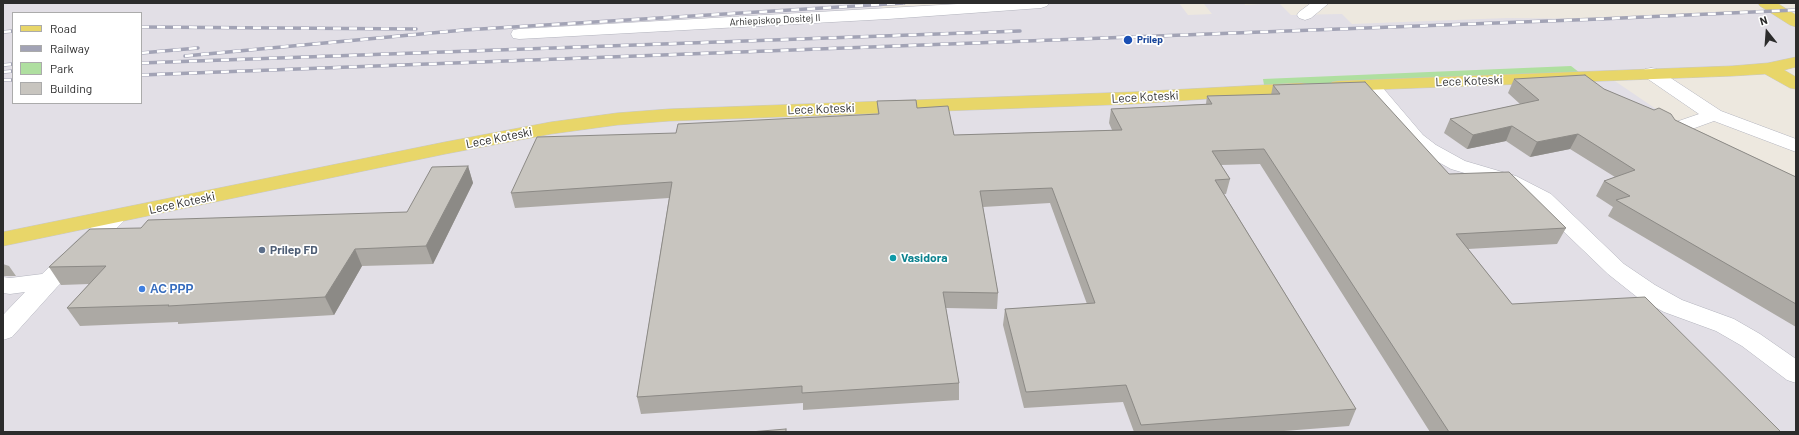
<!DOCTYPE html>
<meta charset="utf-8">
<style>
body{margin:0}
#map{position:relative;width:1799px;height:435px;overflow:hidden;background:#ede8df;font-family:Barlow,sans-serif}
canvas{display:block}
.frame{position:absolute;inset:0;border:4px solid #2c2c2c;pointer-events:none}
.legend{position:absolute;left:12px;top:12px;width:130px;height:92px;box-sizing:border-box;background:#fff;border:1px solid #ababab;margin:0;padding:5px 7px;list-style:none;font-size:12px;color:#2c2c2c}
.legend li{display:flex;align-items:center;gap:8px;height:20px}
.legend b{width:20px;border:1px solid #ababab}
.north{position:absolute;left:1747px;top:12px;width:40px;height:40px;-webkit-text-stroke:3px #fff;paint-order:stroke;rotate:343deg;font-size:11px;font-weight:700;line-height:16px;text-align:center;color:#2c2c2c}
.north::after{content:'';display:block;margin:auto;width:14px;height:18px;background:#2c2c2c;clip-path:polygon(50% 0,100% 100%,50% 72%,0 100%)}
</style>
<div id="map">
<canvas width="1799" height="435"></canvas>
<div class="frame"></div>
<ul class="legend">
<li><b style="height:5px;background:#e8d669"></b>Road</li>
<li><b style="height:5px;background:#a2a3b5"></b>Railway</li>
<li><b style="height:11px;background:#afdfa0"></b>Park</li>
<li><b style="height:11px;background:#c8c5bf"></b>Building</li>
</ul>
<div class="north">N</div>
</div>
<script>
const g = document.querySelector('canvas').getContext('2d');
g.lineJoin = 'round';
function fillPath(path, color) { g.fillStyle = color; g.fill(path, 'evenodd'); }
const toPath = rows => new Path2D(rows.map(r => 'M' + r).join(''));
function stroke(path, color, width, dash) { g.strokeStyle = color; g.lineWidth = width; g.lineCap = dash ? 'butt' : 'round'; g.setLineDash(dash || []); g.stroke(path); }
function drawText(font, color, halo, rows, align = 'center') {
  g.font = font + ' Barlow,sans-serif'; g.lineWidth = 3.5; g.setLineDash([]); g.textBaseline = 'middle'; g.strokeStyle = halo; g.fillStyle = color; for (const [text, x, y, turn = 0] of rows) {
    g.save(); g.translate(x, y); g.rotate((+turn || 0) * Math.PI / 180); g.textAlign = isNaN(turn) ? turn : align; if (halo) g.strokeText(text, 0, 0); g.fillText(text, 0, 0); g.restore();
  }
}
const industrial = toPath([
 [3,3,878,3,888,14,1041,3,1179,3,1188,15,1212,14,1204,4,1244,3,1245,5,1279,3,1291,15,1342,14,1352,24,1507,18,1600,19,1779,10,1796,22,1796,62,1606,75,1659,111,1796,196,1796,432,3,432],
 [13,13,141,13,141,103,13,103]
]);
const green = toPath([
 [1571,66,1584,76,1265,91,1263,79]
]);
const minor = toPath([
 [975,3,1049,3,1047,6,1041,8,888,19,519,39,513,38,511,34,513,30,519,29,975,3],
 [1311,3,1329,3,1311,18,1305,20,1299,18,1297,15,1299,12,1311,3],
 [1651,68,1657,69,1721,111,1796,139,1796,152,1714,121,1681,133,1674,135,1667,133,1664,129,1667,125,1699,114,1645,77,1642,73,1645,69,1651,68],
 [1371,80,1377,81,1423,135,1436,145,1465,161,1516,176,1551,194,1624,264,1655,285,1682,300,1734,319,1760,334,1796,359,1796,383,1787,380,1742,346,1716,331,1664,312,1637,297,1608,274,1535,204,1502,184,1451,169,1422,153,1409,143,1362,85,1365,81,1371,80],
 [115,210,123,212,126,217,123,222,57,287,12,337,3,340,3,315,25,292,10,294,3,293,3,277,10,278,42,274,107,212,115,210]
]);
const major = toPath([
 [1758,3,1777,3,1796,15,1796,27,1790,25,1760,6,1758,3],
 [1796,57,1796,67,1784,70,1796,77,1796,89,1790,88,1765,74,1732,76,1338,91,1332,90,1329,86,1332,82,1338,81,1732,66,1768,63,1796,57],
 [1301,83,1307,84,1310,88,1307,92,1132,104,669,121,617,125,551,134,445,154,3,246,3,232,445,142,551,122,617,113,669,109,1132,92,1301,83]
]);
const rail = toPath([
 [141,27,416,29],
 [3,32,13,31],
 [141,53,198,48],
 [185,56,464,30,904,3],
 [141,63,1020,31],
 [3,65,13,64],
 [3,72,13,71],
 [141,75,1600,19,1796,10],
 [3,80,13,80]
]);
const wall = toPath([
 [1514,79,1604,89,1675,120,1796,177,1796,327,1608,216,1613,207,1596,196,1604,181,1615,177,1570,149,1530,157,1506,141,1467,149,1444,133,1450,119,1520,104,1508,93],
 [1273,85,1449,174,1566,228,1557,244,1468,249,1512,304,1781,432,1430,432,1260,164,1221,165,1230,179,1226,194,1224,194,1356,409,1349,426,1271,432,1134,432,1123,402,1024,408,1003,325,1005,309,1087,304,1050,203,983,207,998,293,997,309,946,308,959,383,959,400,803,410,803,403,641,414,637,397,669,198,515,208,511,193,676,133,878,114,877,101,917,108,954,135,1112,130,1109,123,1111,109,1206,104,1207,96,1271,95],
 [468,166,473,183,433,264,362,266,334,315,178,324,178,322,80,326,67,308,89,284,61,285,49,267,141,228,407,212],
 [3,264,9,266,16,276,3,276]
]);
const shadedWall = toPath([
 [1512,126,1506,141,1467,149,1473,135],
 [1578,134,1570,149,1530,157,1537,142],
 [468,166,473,183,433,264,426,246],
 [355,249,362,266,334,315,325,297]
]);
const building = toPath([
 [1585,75,1604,89,1654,110,1659,108,1671,114,1675,120,1796,177,1796,185,1795,186,1796,187,1796,304,1616,200,1630,196,1604,181,1635,170,1578,134,1537,142,1512,126,1473,135,1450,119,1539,100,1514,79,1585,75],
 [1365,82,1449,174,1509,172,1566,228,1456,234,1512,304,1645,297,1781,432,1449,432,1264,149,1212,151,1230,179,1215,180,1356,409,1141,425,1126,385,1026,392,1005,309,1095,303,1052,188,980,191,998,293,943,292,959,383,802,393,802,386,637,397,672,182,511,193,537,137,676,133,678,124,879,114,877,101,916,100,917,108,948,106,954,135,1122,130,1111,109,1212,104,1207,96,1280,94,1273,85,1365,82],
 [468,166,426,246,355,249,325,297,168,306,169,305,67,308,106,266,49,267,90,229,141,228,148,220,407,212,432,167,468,166],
 [786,429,786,432,750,432,786,429]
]);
const markers = [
 [1128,40,5,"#1a4fb4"],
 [262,250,4,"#5c6f8a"],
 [893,258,4,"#0f9aa8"],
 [142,289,4,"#3f7fe0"]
];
const farStreetnames = [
 ["Arhiepiskop Dositej II",775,20,-3]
];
const farTransitnames = [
 ["Prilep",1137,40]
];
const streetNames = [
 ["Lece Koteski",1469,81,-2],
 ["Lece Koteski",1145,97,-3],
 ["Lece Koteski",821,109,-2],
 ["Lece Koteski",499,138,-11],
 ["Lece Koteski",182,203,-12]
];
const serviceNames = [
 ["Prilep FD",270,250]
];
const cultureNames = [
 ["Vasidora",901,258]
];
const shopNames = [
 ["АС РРР",150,289]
];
fillPath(industrial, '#e2dfe6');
fillPath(green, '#afdfa0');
stroke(minor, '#b3b4be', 1);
stroke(major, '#c8c8c8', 1);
fillPath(minor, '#fff');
fillPath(major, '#e8d669');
stroke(rail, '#a2a3b5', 3.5);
stroke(rail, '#fff', 2.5, [8]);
fillPath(wall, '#aca9a4');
fillPath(shadedWall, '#8c8a86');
fillPath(building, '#c8c5bf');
stroke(building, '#8c8a86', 1);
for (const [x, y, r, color] of markers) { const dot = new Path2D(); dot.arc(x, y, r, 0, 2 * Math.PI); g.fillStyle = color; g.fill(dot); stroke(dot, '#fff', 1.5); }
drawText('10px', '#2c2c2c', '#fff', farStreetnames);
drawText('bold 10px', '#164399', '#fff', farTransitnames, 'left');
drawText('12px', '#2c2c2c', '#fff', streetNames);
drawText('bold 12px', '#4e5e75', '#fff', serviceNames, 'left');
drawText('bold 12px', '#0d838f', '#fff', cultureNames, 'left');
drawText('bold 12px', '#366cbe', '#fff', shopNames, 'left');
</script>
